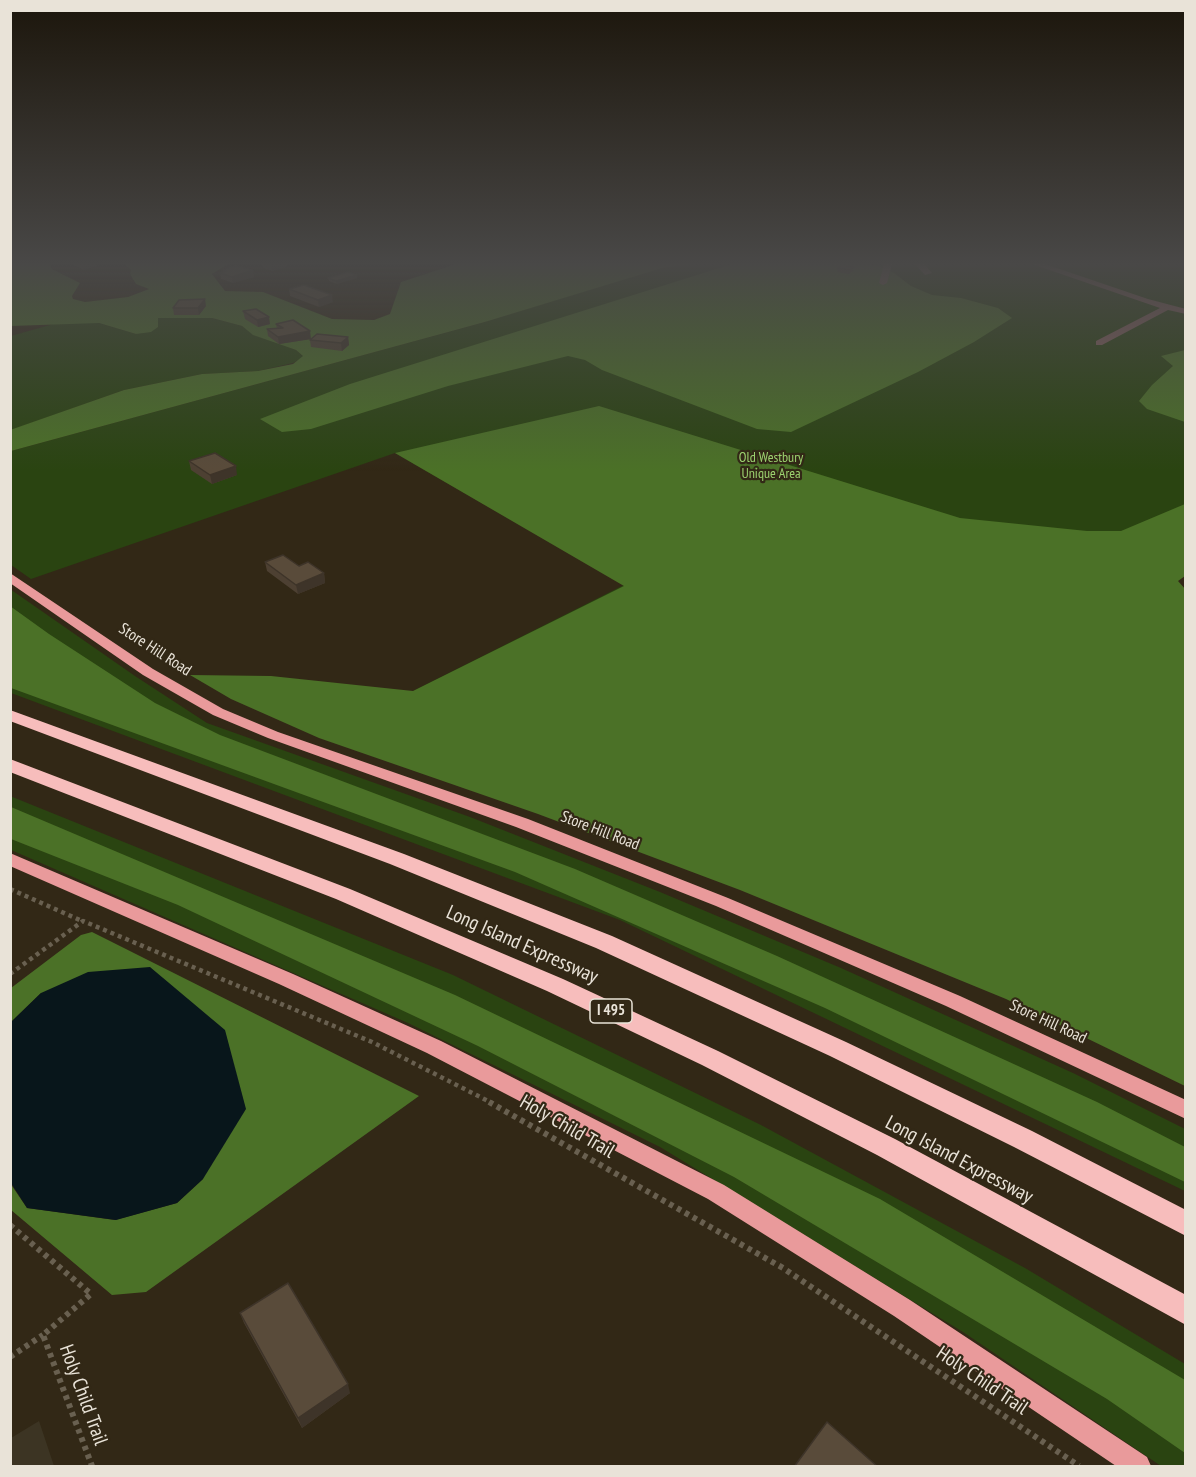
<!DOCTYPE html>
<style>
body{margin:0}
#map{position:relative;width:1196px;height:1477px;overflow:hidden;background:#322816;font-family:"PT Sans Narrow",sans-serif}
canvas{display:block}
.frame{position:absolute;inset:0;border:12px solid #e9e3d8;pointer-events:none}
</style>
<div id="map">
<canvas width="1196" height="1477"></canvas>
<div class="frame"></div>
</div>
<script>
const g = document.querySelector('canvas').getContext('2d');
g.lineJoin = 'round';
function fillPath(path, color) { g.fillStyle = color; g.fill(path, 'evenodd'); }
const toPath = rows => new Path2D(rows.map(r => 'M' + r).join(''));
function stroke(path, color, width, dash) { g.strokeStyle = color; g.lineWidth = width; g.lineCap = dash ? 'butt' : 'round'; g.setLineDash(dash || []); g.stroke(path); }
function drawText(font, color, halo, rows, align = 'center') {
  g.font = font + ' "PT Sans Narrow",sans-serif'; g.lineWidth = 4.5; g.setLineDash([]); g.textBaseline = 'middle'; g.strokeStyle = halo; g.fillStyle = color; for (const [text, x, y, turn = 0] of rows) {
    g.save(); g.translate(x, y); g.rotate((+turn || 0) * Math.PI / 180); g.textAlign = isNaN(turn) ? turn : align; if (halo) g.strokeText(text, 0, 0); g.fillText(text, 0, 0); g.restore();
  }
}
const education = toPath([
 [39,1421,54,1466,11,1466,11,1438]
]);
const green = toPath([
 [672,264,1185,264,1185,520,413,691,624,585,395,453,31,579,11,565,11,451,485,322],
 [158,318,212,318,242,326,254,335,296,350,304,357,293,363,258,371,202,374,124,390,11,430,11,336,57,323,99,323,136,334],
 [10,589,135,676,207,723,470,817,660,892,841,968,1073,1073,1185,1129,1185,1191,620,920,11,693],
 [10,796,453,975,761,1125,1025,1268,1185,1364,1185,1466,1161,1466,963,1332,660,1147,408,1023,11,850]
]);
const forest = toPath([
 [11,264,50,264,52,269,80,283,72,296,73,299,85,302,128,297,149,289,136,284,130,274,131,270,124,264,228,264,212,274,225,291,263,292,332,319,374,320,390,314,401,282,456,264,689,264,662,268,485,322,11,451,10,430,124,390,202,374,258,371,293,364,303,356,296,350,253,335,242,326,212,318,158,318,158,327,151,332,136,334,99,323,11,326],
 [732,264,876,265,894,273,911,286,932,295,961,298,998,308,1012,318,974,342,918,372,791,432,757,429,602,370,585,360,568,356,448,386,311,429,282,432,260,419,350,384],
 [1185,350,1186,350,1185,422,1147,409,1139,401,1152,385,1173,366,1161,356],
 [599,406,960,518,1087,531,1121,531,1185,504,1185,576,1178,581,1186,590,1185,1086,1006,999,740,890,538,814,319,738,231,699,190,675,271,676,413,691,624,586,395,453],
 [10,606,49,634,155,703,220,735,575,869,777,956,1097,1102,1185,1147,1185,1182,825,1008,515,872,11,688],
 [11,807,455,995,880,1199,1185,1380,1185,1453,1107,1399,734,1177,478,1046,178,905,11,839],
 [92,932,419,1096,146,1292,112,1295,11,1210,10,1183,27,1208,115,1220,177,1203,203,1179,41,993,11,1022,11,988,81,935]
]);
const water = toPath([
 [150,967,225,1030,246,1109,203,1179,177,1203,116,1220,27,1208,11,1183,11,1022,41,993,88,972]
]);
const pathFar2 = toPath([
 [835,264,844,267],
 [851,268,874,269]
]);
const pathFar1 = toPath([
 [10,889,82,921],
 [10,974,83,921,372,1042,492,1103]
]);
const path = toPath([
 [489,1102,783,1268,1079,1466],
 [10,1225,91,1294,43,1335,92,1466],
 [10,1357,43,1335]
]);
const minor = toPath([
 [884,264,892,264,887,283,883,285,879,283,884,264],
 [915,264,924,264,932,273,925,275,915,264],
 [1032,264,1045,264,1148,299,1186,309,1186,314,1168,310,1102,345,1096,345,1096,341,1160,308,1032,264]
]);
const major = toPath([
 [10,573,153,669,223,709,278,732,528,819,728,898,960,996,1186,1100,1186,1119,946,1006,716,906,516,827,268,738,213,715,143,675,10,583,10,573],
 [10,853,293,974,441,1041,724,1185,910,1300,1147,1457,1151,1466,1116,1466,894,1316,708,1199,427,1053,279,984,10,866,10,853]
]);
const highway = toPath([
 [10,710,404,854,612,936,846,1042,1032,1131,1186,1210,1186,1236,1014,1147,830,1056,596,948,390,864,10,721,10,710],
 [10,759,350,889,563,979,718,1051,895,1139,1186,1295,1186,1325,877,1155,702,1065,547,991,336,899,10,772,10,759]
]);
const wall = toPath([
 [71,264,97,264,97,266,84,270],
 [262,264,287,264,287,267,272,271,263,268],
 [838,268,854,270,849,274,837,272],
 [223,270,253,270,254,277,233,283,221,279,220,273,223,272],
 [328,278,357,278,337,284,329,281],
 [289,289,333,302,319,307,290,296],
 [206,306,199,315,174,315,173,308],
 [243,311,270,324,258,327,245,319],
 [276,324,311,339,279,344,268,336,267,329,277,329],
 [348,337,349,345,342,351,311,347,310,340],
 [189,461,237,475,212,484,191,470],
 [265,562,299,566,324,573,325,583,298,594,267,571],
 [240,1313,350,1393,302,1428,244,1323]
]);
const shadedWall = toPath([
 [83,264,97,264,97,266,84,270],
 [272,264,287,264,287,267,272,271,271,265],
 [253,270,254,277,233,283,232,277],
 [357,275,357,278,337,284,336,281],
 [332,295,333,302,319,307,318,300],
 [205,299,206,306,199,315,198,308],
 [269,317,270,324,258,327,257,320],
 [310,331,311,339,279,344,278,337],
 [348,337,349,345,342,351,341,343],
 [236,466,237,475,212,484,210,475],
 [324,573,325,583,298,594,296,585],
 [348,1384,350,1393,302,1428,298,1418]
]);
const building = toPath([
 [842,265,854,267,850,270,838,268,842,265],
 [235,266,253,270,232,277,220,273,226,271,223,270,235,266],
 [348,272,357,275,336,281,328,278,348,272],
 [304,285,332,295,318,300,289,289,304,285],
 [205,299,198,308,173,308,179,300,205,299],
 [256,309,269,317,257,320,243,311,256,309],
 [293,320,310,331,278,337,267,329,283,328,276,324,293,320],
 [317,334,348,337,341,343,310,340,317,334],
 [215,453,236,466,210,475,189,461,215,453],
 [283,555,299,566,308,562,324,573,296,585,265,562,283,555],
 [288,1283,348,1384,298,1418,240,1313,288,1283],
 [827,1422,878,1467,794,1467,827,1422]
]);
const farParknames = [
 ["Old Westbury",771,458],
 ["Unique Area",771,474]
];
const shields = [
 [611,1011,42]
];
const shieldNames = [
 ["I 495",611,1011]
];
const streetNames = [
 ["Store Hill Road",155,650,33],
 ["Store Hill Road",600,831,21],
 ["Store Hill Road",1048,1022,25]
];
const nearStreetnames = [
 ["Long Island Expressway",522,945,24],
 ["Holy Child Trail",567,1127,30],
 ["Long Island Expressway",959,1160,28],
 ["Holy Child Trail",982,1381,34],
 ["Holy Child Trail",83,1395,70]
];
fillPath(education, '#3c3423');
fillPath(green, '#2a4411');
fillPath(forest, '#4b7127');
fillPath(water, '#08161b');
stroke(pathFar2, '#696050', 2, [1.5, 1.5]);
stroke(pathFar1, '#696050', 4.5, [4, 4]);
stroke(path, '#696050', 6, [4.5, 4.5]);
fillPath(minor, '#896363');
fillPath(major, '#e99a9b');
fillPath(highway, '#f7bdbc');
fillPath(wall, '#4d4032');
fillPath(shadedWall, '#3e3429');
fillPath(building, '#594b3a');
stroke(building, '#3e3429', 1.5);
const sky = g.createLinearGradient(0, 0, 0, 471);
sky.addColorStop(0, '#1c160c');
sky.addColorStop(0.56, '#494847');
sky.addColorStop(1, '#49484700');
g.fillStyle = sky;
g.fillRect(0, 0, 1196, 471);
drawText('14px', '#9cd26f', '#322816', farParknames);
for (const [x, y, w] of shields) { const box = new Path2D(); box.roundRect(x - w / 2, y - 12, w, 24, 4.5); g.fillStyle = '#322816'; g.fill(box); stroke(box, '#e9e3d8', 1.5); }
drawText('bold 15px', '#e9e3d8', null, shieldNames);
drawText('16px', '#e9e3d8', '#322816', streetNames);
drawText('20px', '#e9e3d8', '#322816', nearStreetnames);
</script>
